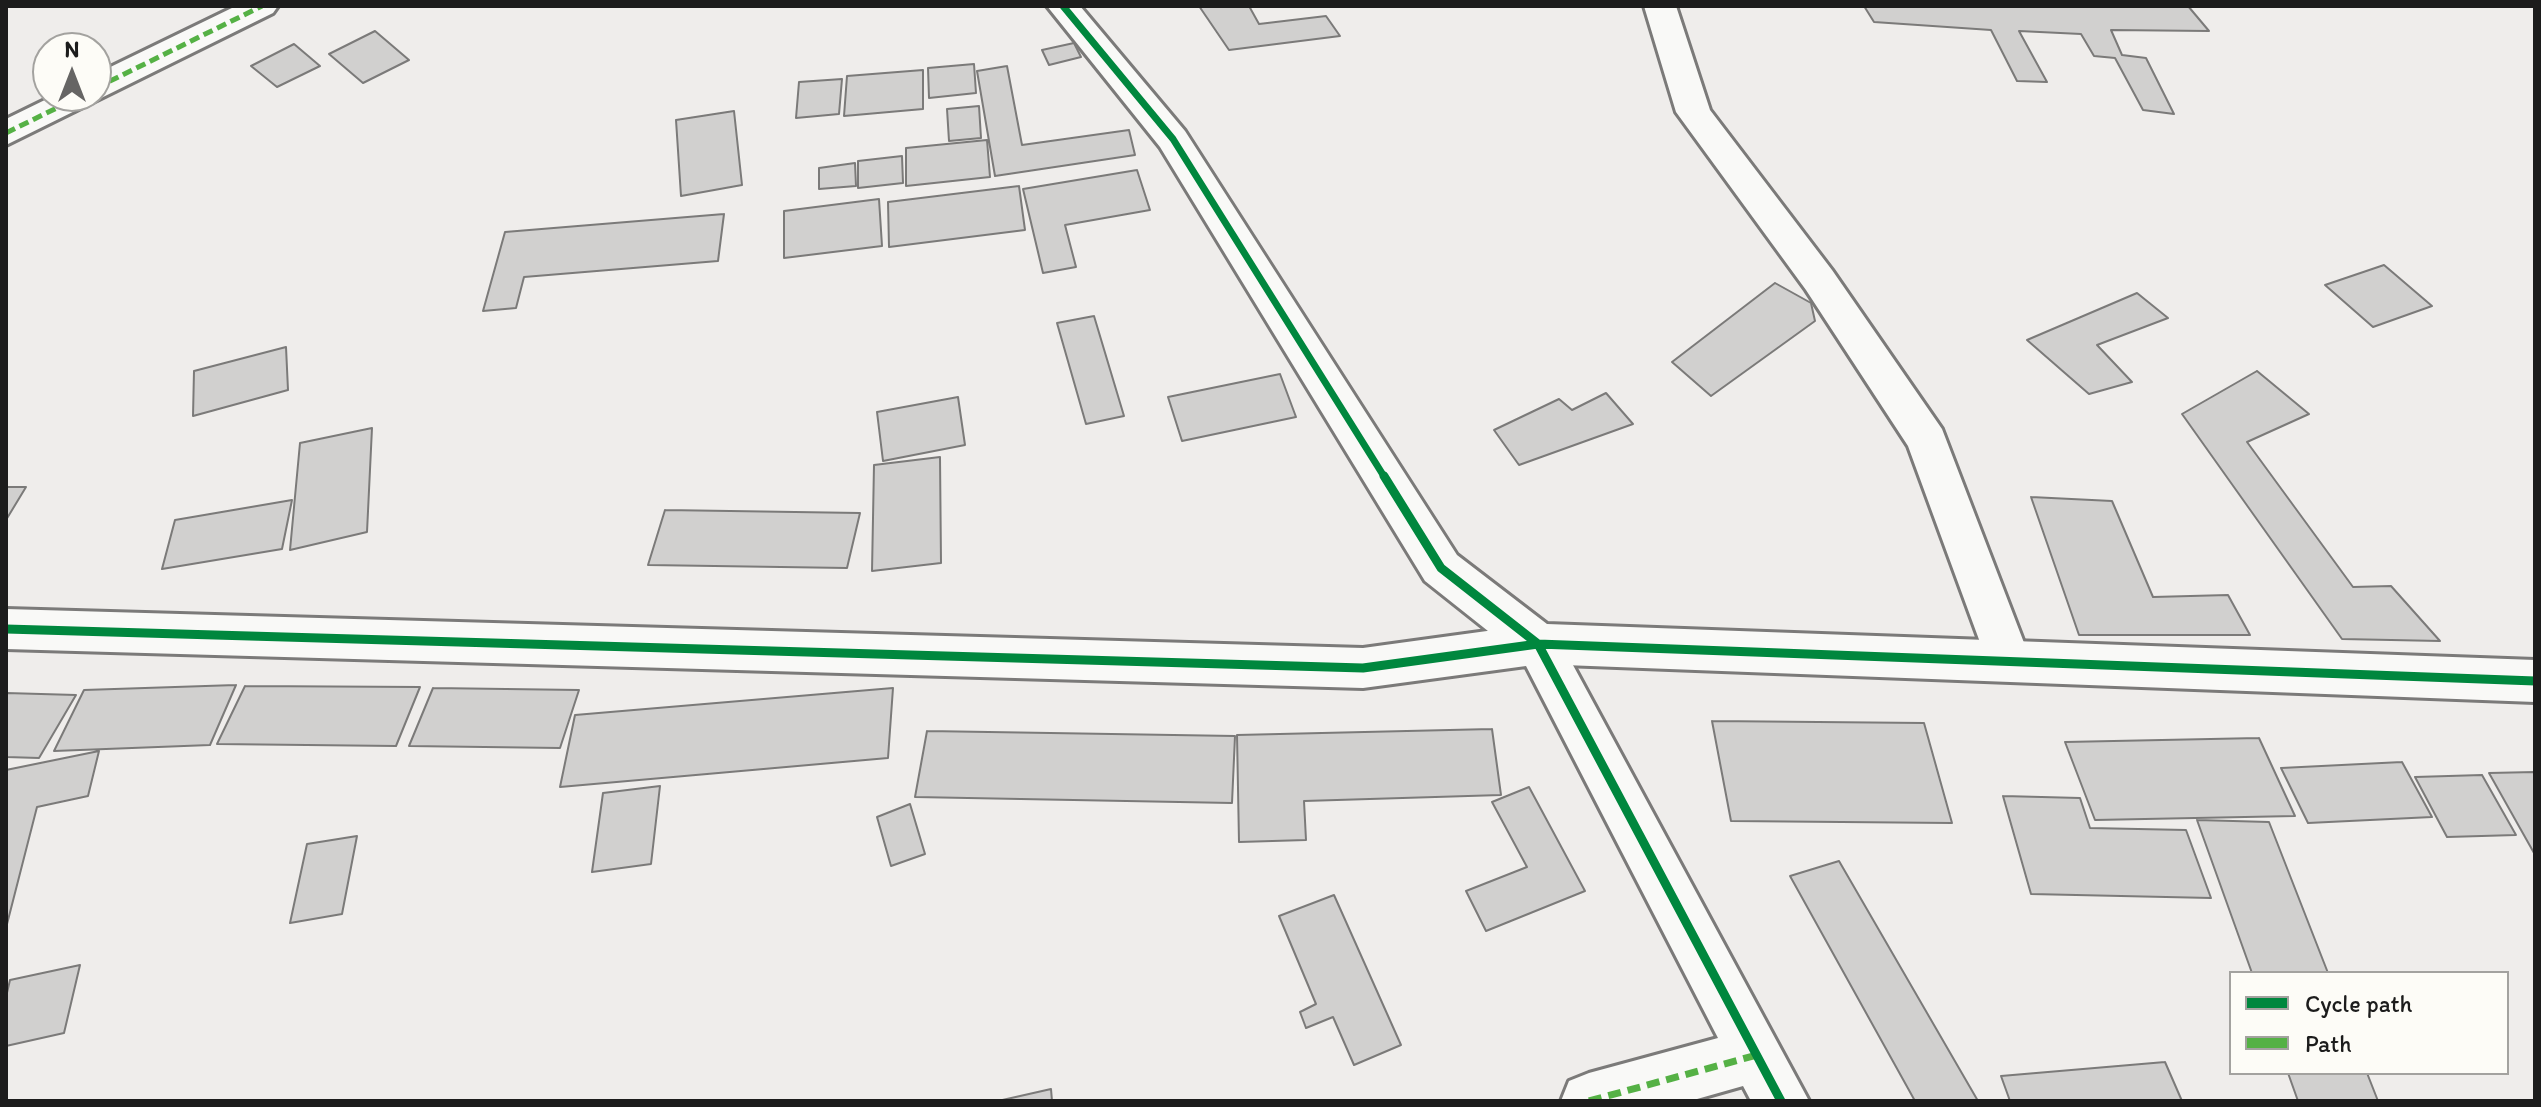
<!DOCTYPE html>
<style>
body{margin:0}
#map{position:relative;width:2541px;height:1107px;overflow:hidden;background:#efedeb;font-family:Itim,sans-serif}
canvas{display:block}
.frame{position:absolute;inset:0;border:8px solid #1c1c1c;pointer-events:none}
.legend{position:absolute;left:2229px;top:971px;width:280px;height:104px;box-sizing:border-box;background:#fdfcf7;border:2px solid #a3a29f;margin:0;padding:10px 14px;list-style:none;font-size:24px;color:#1c1c1c}
.legend li{display:flex;align-items:center;gap:16px;height:40px}
.legend b{width:40px;border:2px solid #a3a29f}
.north{position:absolute;left:32px;top:32px;width:80px;height:80px;box-sizing:border-box;background:#fdfcf7;border:2px solid #a3a29f;border-radius:50%;rotate:0deg;font-size:22px;font-weight:700;line-height:32px;text-align:center;color:#1c1c1c}
.north::after{content:'';display:block;margin:auto;width:28px;height:36px;background:#666564;clip-path:polygon(50% 0,100% 100%,50% 72%,0 100%)}
</style>
<div id="map">
<canvas width="2541" height="1107"></canvas>
<div class="frame"></div>
<ul class="legend">
<li><b style="height:10px;background:#00873e"></b>Cycle path</li>
<li><b style="height:10px;background:#55b145"></b>Path</li>
</ul>
<div class="north">N</div>
</div>
<script>
const g = document.querySelector('canvas').getContext('2d');
g.lineJoin = 'round';
function fillPath(path, color) { g.fillStyle = color; g.fill(path, 'evenodd'); }
const toPath = rows => new Path2D(rows.map(r => 'M' + r).join(''));
function stroke(path, color, width, dash) { g.strokeStyle = color; g.lineWidth = width; g.lineCap = dash ? 'butt' : 'round'; g.setLineDash(dash || []); g.stroke(path); }
const building = toPath([
 [1199,6,1249,6,1259,24,1326,16,1340,36,1229,50,1199,6],
 [1864,6,2188,6,2209,31,2111,30,2122,55,2146,58,2174,114,2143,110,2115,58,2094,56,2081,34,2019,31,2047,82,2017,81,1991,30,1874,22,1864,6],
 [375,31,409,60,363,83,329,54,375,31],
 [1074,43,1081,57,1049,65,1042,50,1074,43],
 [294,44,320,66,277,87,251,66,294,44],
 [974,64,976,93,929,98,928,68,974,64],
 [1007,66,1022,145,1129,130,1135,155,995,176,977,71,1007,66],
 [923,70,923,109,844,116,847,76,923,70],
 [842,79,839,114,796,118,799,82,842,79],
 [979,106,981,138,949,141,947,109,979,106],
 [734,111,742,185,681,196,676,120,734,111],
 [987,140,990,177,906,186,906,148,987,140],
 [902,156,903,183,858,188,858,161,902,156],
 [855,163,856,186,819,189,819,168,855,163],
 [1137,170,1150,210,1065,225,1076,267,1043,273,1023,189,1137,170],
 [1019,186,1025,230,889,247,888,202,1019,186],
 [879,199,882,246,784,258,784,211,879,199],
 [724,214,718,261,524,277,516,308,483,311,505,232,724,214],
 [2384,265,2432,306,2373,327,2325,285,2384,265],
 [1775,283,1811,303,1815,321,1711,396,1672,362,1775,283],
 [2137,293,2168,318,2097,345,2132,382,2089,394,2027,340,2137,293],
 [1094,316,1124,416,1086,424,1057,323,1094,316],
 [286,347,288,390,193,416,194,371,286,347],
 [2257,371,2309,414,2247,442,2353,587,2391,586,2440,641,2342,639,2182,414,2257,371],
 [1280,374,1296,417,1182,441,1168,397,1280,374],
 [1606,393,1633,424,1519,465,1494,430,1559,399,1572,410,1606,393],
 [958,397,965,445,883,461,877,412,958,397],
 [372,428,367,532,290,550,300,443,372,428],
 [940,457,941,563,872,571,874,465,940,457],
 [6,487,26,487,6,520,6,487],
 [2031,497,2112,501,2153,597,2228,595,2250,635,2079,635,2031,497],
 [292,500,282,549,162,569,175,520,292,500],
 [665,510,860,513,847,568,648,565,665,510],
 [236,685,210,745,54,751,84,690,236,685],
 [245,686,420,687,396,746,217,744,245,686],
 [433,688,579,690,560,748,409,746,433,688],
 [893,688,888,758,560,787,575,715,893,688],
 [6,693,76,695,39,758,6,757,6,693],
 [1712,721,1924,723,1952,823,1731,821,1712,721],
 [1492,729,1501,795,1304,801,1306,840,1239,842,1237,735,1492,729],
 [927,731,1235,736,1232,803,915,797,927,731],
 [2259,738,2295,816,2095,820,2065,742,2259,738],
 [99,751,88,796,37,807,6,928,6,770,99,751],
 [2402,762,2432,817,2308,823,2281,768,2402,762],
 [2535,772,2535,853,2534,853,2489,773,2535,772],
 [2482,775,2516,835,2447,837,2415,777,2482,775],
 [660,786,651,864,592,872,603,793,660,786],
 [1529,787,1585,891,1486,931,1466,891,1527,867,1492,802,1529,787],
 [2003,796,2080,798,2090,828,2186,830,2211,898,2031,894,2003,796],
 [910,804,925,854,891,866,877,817,910,804],
 [2197,820,2269,822,2328,973,2252,973,2197,820],
 [357,836,342,914,290,923,307,844,357,836],
 [1839,861,1978,1101,1915,1101,1790,876,1839,861],
 [1334,895,1401,1045,1354,1065,1333,1017,1306,1028,1300,1012,1316,1004,1279,916,1334,895],
 [80,965,64,1033,6,1046,6,997,10,980,80,965],
 [2165,1062,2182,1101,2010,1101,2001,1076,2165,1062],
 [2288,1073,2367,1073,2378,1101,2298,1101,2288,1073],
 [1051,1089,1052,1101,998,1101,1051,1089]
]);
const street = toPath([
 [236,6,278,6,273,13,6,145,6,119,53,96,96,96,96,74,236,6],
 [1644,6,1676,6,1710,110,1832,270,1942,429,2031,661,2024,675,2008,681,1992,675,1908,446,1806,290,1676,112,1644,6],
 [6,609,1363,648,1538,624,1554,630,1809,1101,1751,1101,1743,1086,1690,1101,1561,1101,1569,1081,1589,1073,1718,1038,1526,666,1363,688,6,649,6,609]
]);
const secondary = toPath([
 [1047,6,1080,6,1185,131,1457,555,1547,624,2535,660,2535,702,1538,664,1522,658,1425,581,1160,147,1047,6]
]);
const quietFar1 = toPath([
 [96,88,262,6],
 [6,133,81,96]
]);
const quiet = toPath([
 [1589,1101,1757,1055]
]);
const cyclewayFar1 = toPath([
 [1063,6,1173,139,1385,478]
]);
const cycleway = toPath([
 [1384,476,1441,568,1538,644,2535,681],
 [6,629,1363,668,1538,644,1781,1101]
]);
fillPath(building, '#d1d0cf');
stroke(building, '#7b7a79', 2);
stroke(street, '#7b7a79', 6);
stroke(secondary, '#7b7a79', 6);
fillPath(street, '#f9f9f7');
fillPath(secondary, '#f9f9f7');
stroke(quietFar1, '#55b145', 5, [10, 5]);
stroke(quiet, '#55b145', 7, [13, 7]);
stroke(cyclewayFar1, '#00873e', 7);
stroke(cycleway, '#00873e', 9);
</script>
